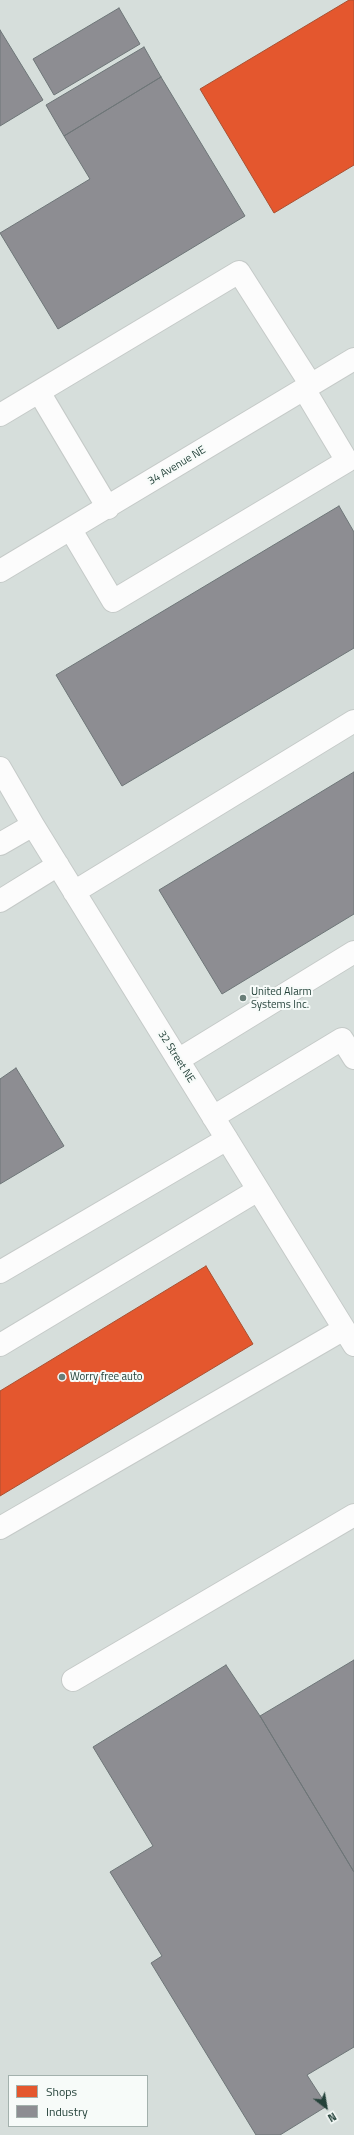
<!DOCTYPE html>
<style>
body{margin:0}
#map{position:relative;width:354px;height:2135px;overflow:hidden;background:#e8edeb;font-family:"Titillium Web",sans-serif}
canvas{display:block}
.legend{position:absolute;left:8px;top:2075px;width:140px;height:52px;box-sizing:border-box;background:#f7fbf9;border:1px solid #a3b1ad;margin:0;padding:5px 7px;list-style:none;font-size:12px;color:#24423a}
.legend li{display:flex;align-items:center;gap:8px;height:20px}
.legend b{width:20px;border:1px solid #a3b1ad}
.north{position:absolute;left:306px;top:2087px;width:40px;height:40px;-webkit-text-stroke:3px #f7fbf9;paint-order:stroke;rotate:149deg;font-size:11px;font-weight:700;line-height:16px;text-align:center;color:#24423a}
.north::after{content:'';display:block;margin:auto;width:14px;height:18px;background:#24423a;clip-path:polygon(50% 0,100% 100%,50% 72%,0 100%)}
</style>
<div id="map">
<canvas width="354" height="2135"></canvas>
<ul class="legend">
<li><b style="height:11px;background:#e4572e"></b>Shops</li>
<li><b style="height:11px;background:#8d8d92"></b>Industry</li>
</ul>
<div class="north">N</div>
</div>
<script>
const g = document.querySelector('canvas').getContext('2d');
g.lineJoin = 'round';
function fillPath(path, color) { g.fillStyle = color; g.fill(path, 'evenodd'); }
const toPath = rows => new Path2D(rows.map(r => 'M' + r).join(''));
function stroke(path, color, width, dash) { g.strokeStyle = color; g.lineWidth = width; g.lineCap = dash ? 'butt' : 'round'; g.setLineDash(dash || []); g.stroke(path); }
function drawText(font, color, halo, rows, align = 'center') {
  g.font = font + ' "Titillium Web",sans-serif'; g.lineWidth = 4; g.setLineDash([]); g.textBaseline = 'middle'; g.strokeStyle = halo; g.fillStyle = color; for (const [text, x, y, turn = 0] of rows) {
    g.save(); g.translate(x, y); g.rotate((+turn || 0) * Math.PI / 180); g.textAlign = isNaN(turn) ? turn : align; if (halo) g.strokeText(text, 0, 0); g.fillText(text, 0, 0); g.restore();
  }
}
const built = toPath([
 [0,0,354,0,354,2135,0,2135],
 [9,2076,147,2076,147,2126,9,2126]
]);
const shops = toPath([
 [349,0,354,0,354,165,274,213,200,89,349,0],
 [206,1266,253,1344,0,1496,0,1391,206,1266]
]);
const industry = toPath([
 [119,8,140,44,54,95,33,59,119,8],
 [0,30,43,100,0,126,0,30],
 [144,47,161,77,64,136,46,105,144,47],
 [161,77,245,216,58,329,0,233,90,179,64,136,161,77],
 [339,506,354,532,354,648,122,786,56,675,339,506],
 [354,772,354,914,222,994,159,890,354,772],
 [16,1068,64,1146,0,1184,0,1079,16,1068],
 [354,1660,354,1872,260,1716,354,1660],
 [226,1665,260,1716,354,1872,354,2047,307,2075,327,2106,280,2135,256,2135,151,1963,162,1956,110,1872,153,1846,93,1747,226,1665]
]);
const minor = toPath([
 [39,392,108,508],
 [0,415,239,272,311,385],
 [71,530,113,601,347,461,304,389],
 [0,571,354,359],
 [0,768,33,825,354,1345],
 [0,844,33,825],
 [74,892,354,721],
 [0,901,58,865],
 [178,1060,354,952],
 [213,1117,342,1039,354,1058],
 [0,1272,227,1139],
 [0,1345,258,1190],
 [0,1528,344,1329],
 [73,1680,354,1515]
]);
const markers = [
 [243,998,4,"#697e78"],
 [62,1377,4,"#697e78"]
];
const streetNames = [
 ["34 Avenue NE",177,466,-31],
 ["32 Street NE",176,1057,58]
];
const poiNames = [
 ["United Alarm",251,992],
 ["Systems Inc.",251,1005],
 ["Worry free auto",70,1377]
];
fillPath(built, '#d6dedb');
fillPath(shops, '#e4572e');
stroke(shops, '#aa5132', 1);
fillPath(industry, '#8d8d92');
stroke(industry, '#6e7678', 1);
stroke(minor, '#c5cac8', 24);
stroke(minor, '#fcfcfc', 22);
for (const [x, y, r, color] of markers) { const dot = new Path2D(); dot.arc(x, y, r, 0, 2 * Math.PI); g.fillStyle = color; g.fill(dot); stroke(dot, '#f7fbf9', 1.5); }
drawText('11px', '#24423a', '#f7fbf9', streetNames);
drawText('11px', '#24423a', '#f7fbf9', poiNames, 'left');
</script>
